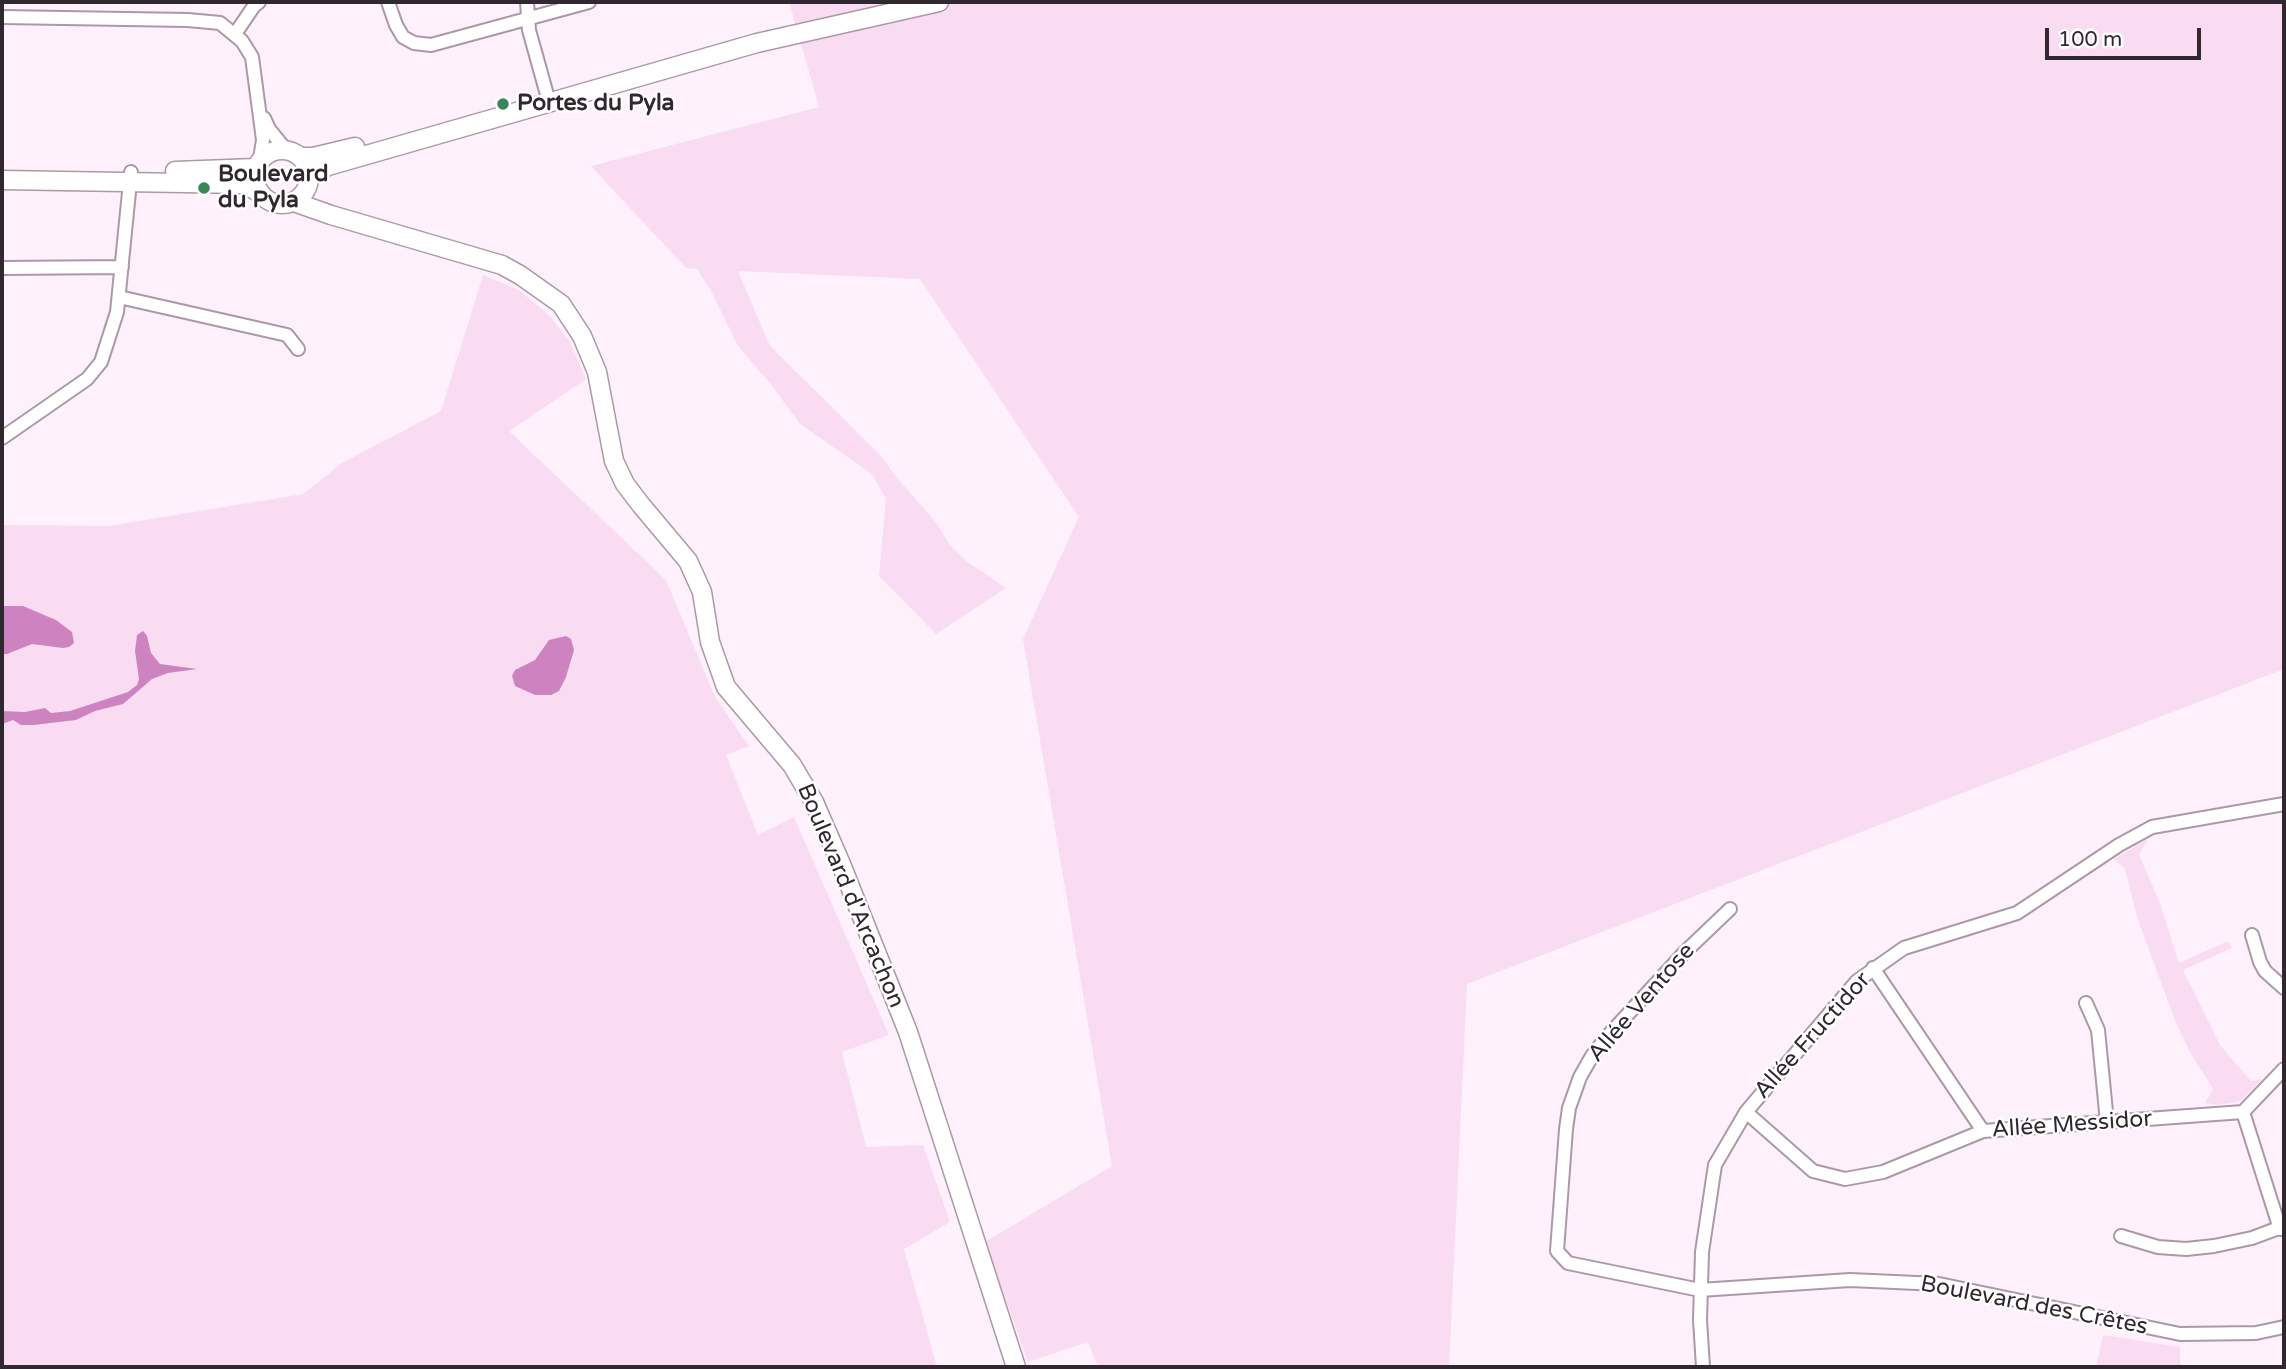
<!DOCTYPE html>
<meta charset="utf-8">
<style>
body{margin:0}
#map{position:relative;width:2286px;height:1369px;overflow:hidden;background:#fef1fb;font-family:"Varela Round",sans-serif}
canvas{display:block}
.frame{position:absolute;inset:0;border:4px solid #30282e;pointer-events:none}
.scale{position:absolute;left:2045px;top:28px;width:156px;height:32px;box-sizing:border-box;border:4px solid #30282e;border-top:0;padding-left:9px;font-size:21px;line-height:24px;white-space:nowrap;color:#30282e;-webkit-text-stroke:5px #fff;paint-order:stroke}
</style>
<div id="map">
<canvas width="2286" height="1369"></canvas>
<div class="frame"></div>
<div class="scale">100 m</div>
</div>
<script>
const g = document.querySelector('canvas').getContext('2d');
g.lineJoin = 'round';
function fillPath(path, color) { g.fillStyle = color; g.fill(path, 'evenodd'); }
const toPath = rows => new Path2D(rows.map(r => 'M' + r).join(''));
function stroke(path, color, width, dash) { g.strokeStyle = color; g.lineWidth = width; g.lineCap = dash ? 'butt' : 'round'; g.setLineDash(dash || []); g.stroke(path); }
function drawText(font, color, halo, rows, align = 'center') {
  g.font = font + ' "Varela Round",sans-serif'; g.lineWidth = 5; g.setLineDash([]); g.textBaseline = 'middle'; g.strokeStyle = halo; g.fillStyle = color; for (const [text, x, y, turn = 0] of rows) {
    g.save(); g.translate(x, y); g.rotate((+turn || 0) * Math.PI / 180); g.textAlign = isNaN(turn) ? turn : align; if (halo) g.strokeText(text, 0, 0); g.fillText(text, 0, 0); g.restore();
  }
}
const green = toPath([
 [789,2,2284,2,2284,669,1467,984,1449,1367,1098,1367,1088,1342,1028,1362,985,1242,1112,1166,1023,639,1079,517,920,279,738,271,770,346,882,457,896,477,936,522,949,544,965,560,1006,588,936,634,879,576,886,499,872,474,800,424,770,383,738,346,711,291,697,269,686,268,591,166,819,107],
 [483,275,519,290,550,316,570,342,586,379,509,431,666,580,715,697,749,746,726,755,758,835,794,817,889,1035,842,1052,866,1147,923,1145,950,1222,904,1249,937,1367,2,1367,2,525,109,526,303,494,342,463,441,411],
 [2148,839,2139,854,2161,906,2179,963,2228,941,2232,948,2183,970,2220,1045,2251,1081,2263,1079,2240,1101,2219,1105,2205,1103,2213,1089,2191,1054,2176,1023,2138,920,2125,869,2114,859],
 [2103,1335,2180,1347,2180,1363,2184,1367,2096,1367]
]);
const water = toPath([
 [2,606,23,606,56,620,72,632,74,643,69,647,63,648,32,644,7,654,2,654,4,632,2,628],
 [143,631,147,636,151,653,160,664,197,669,168,673,152,679,123,704,95,711,76,720,34,725,21,725,13,720,2,724,2,711,25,712,45,708,51,713,70,711,128,692,137,685,139,679,135,651,137,635],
 [566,636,571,639,574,650,566,677,559,691,551,695,535,695,515,686,512,676,515,670,535,660,549,640]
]);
const minor = toPath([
 [388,2,396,25,403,37,414,43,431,45,589,2],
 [527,2,529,30,549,102],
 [2,17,188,20,220,23,242,41,252,57,263,140,260,159],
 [235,34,254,6,259,2],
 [264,118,269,129,286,150],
 [2,268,122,267],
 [119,297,287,335,298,349],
 [2,438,87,379,101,362,117,312,131,172],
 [1730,909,1685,952,1605,1039,1592,1056,1580,1077,1569,1108,1566,1129,1557,1251,1568,1263,1700,1290,1850,1280,1939,1284,2180,1334,2256,1333,2284,1327],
 [2252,935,2260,962,2265,971,2284,988],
 [1873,968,1983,1131],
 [2086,1003,2098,1030,2107,1122],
 [1746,1112,1813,1171,1845,1179,1883,1172,1983,1131,2243,1112,2284,1069],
 [2243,1112,2280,1229],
 [2121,1236,2158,1247,2186,1249,2214,1246,2252,1238,2284,1226],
 [1703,1367,1700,1320,1702,1252,1715,1165,1746,1112,1857,981,1904,948,2017,913,2119,845,2152,827,2284,804]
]);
const secondary = toPath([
 '255 177a27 27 0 1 1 54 0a27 27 0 1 1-54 0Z',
 [301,157,313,157,355,147],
 [175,171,256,168],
 [309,177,328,166,757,43,939,2],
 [2,180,244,184,258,192],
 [294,202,331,215,502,265,520,275,561,304,582,336,597,372,614,461,625,484,641,505,688,561,702,592,710,642,726,687,792,765,814,802,841,864,908,1032,1016,1367]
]);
const markers = [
 [503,104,7,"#398656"],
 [204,188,7,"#398656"]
];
const poiNames = [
 ["Portes du Pyla",517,104],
 ["Boulevard",218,175],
 ["du Pyla",218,201]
];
const streetNames = [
 ["Boulevard d'Arcachon",850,896,67],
 ["Allée Ventose",1642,1003,-49],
 ["Allée Fructidor",1813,1036,-48],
 ["Allée Messidor",2072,1125,-4],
 ["Boulevard des Crêtes",2034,1306,11]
];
fillPath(green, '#f9dbf2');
fillPath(water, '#ce83c1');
stroke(minor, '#ac98a8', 16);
stroke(secondary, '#ac98a8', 21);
stroke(minor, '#fff', 12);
stroke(secondary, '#fff', 18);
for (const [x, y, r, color] of markers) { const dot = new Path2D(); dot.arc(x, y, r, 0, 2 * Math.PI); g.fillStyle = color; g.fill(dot); stroke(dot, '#fff', 2.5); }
drawText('bold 23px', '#30282e', '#fff', poiNames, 'left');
drawText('23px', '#30282e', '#fff', streetNames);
</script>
